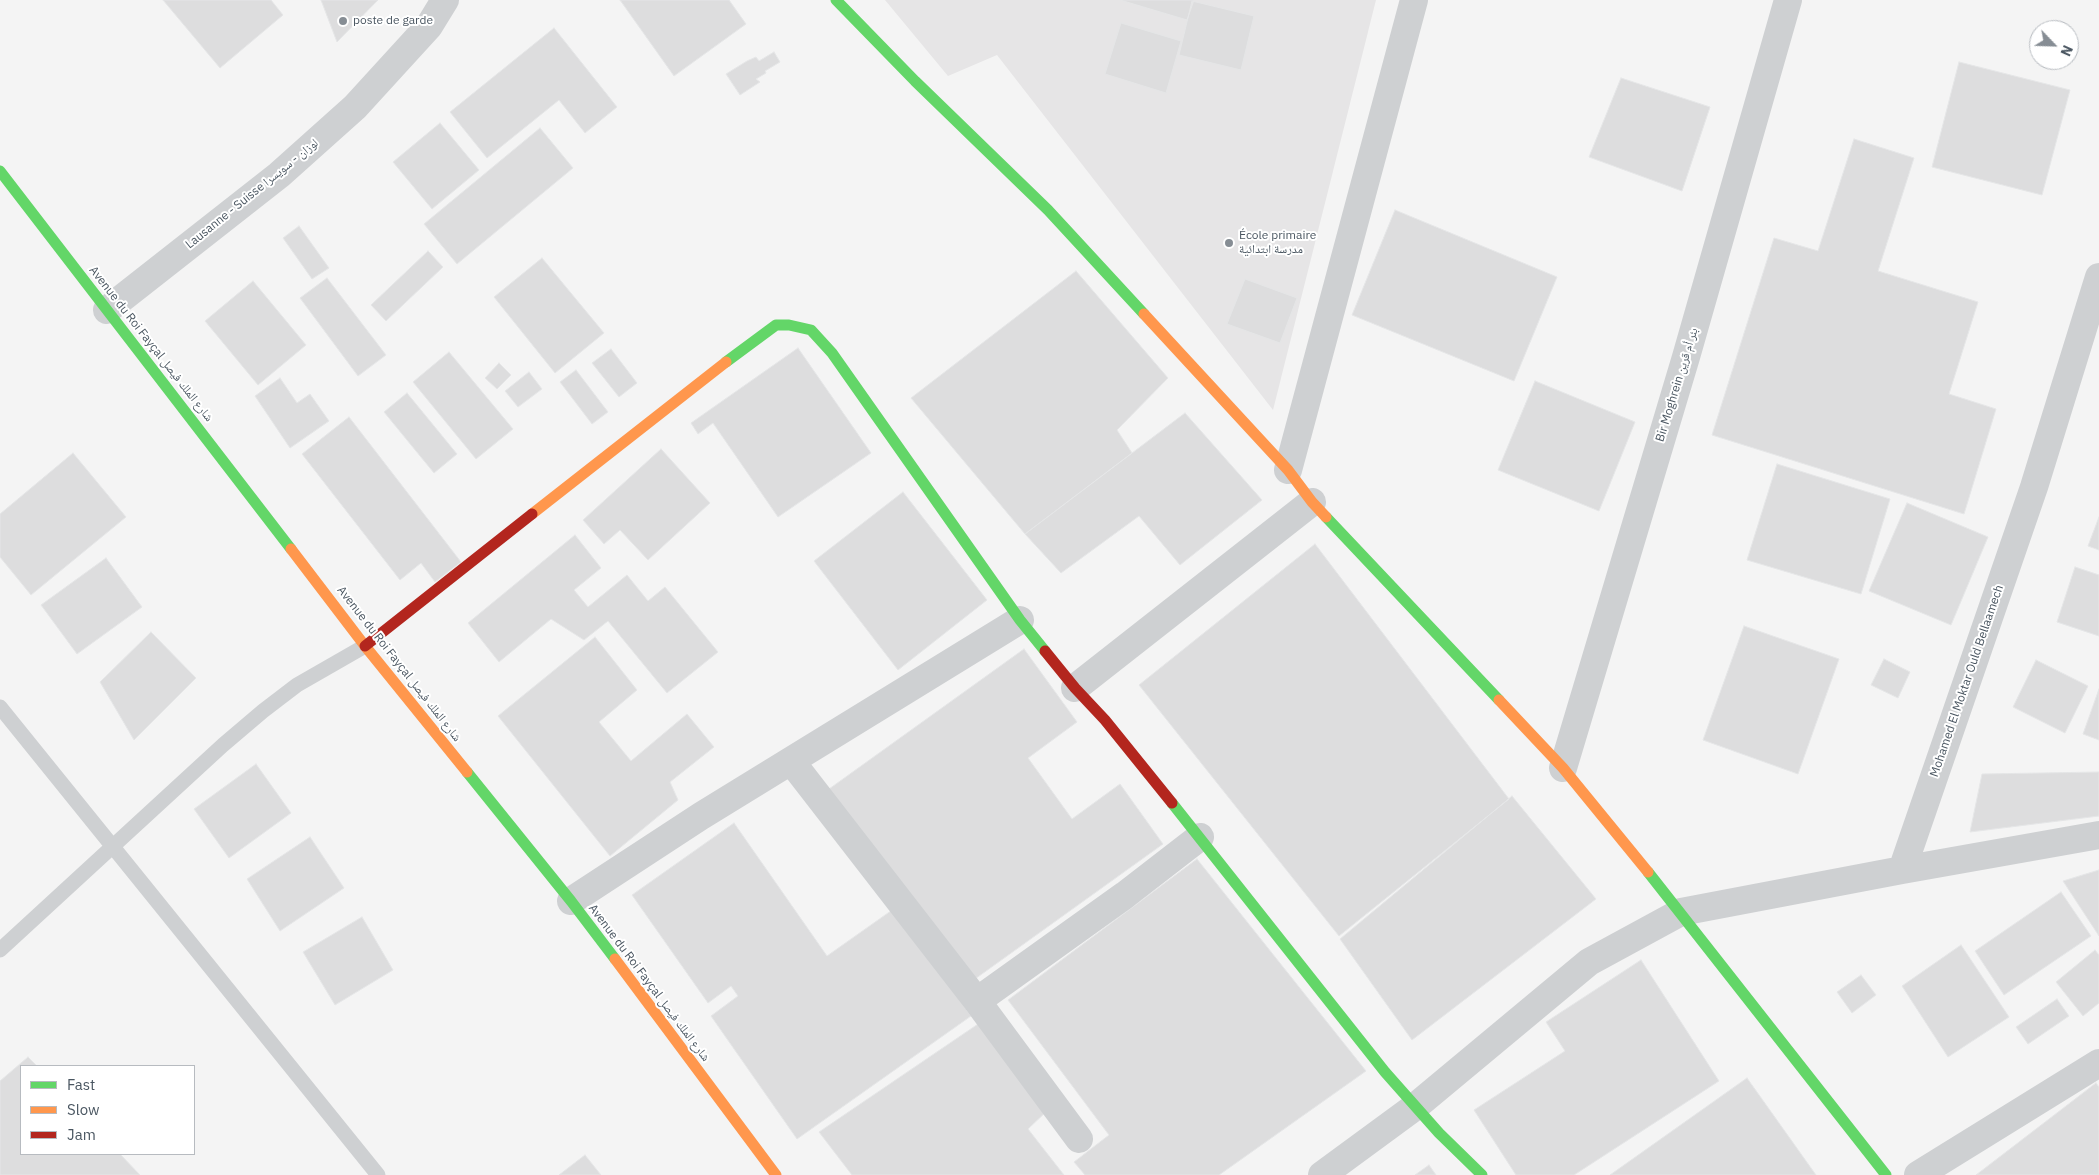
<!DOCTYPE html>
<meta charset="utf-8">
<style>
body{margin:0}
#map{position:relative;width:2099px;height:1175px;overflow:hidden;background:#f4f4f4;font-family:"IBM Plex Sans",sans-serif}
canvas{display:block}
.legend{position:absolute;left:20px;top:1065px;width:175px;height:90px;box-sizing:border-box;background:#fff;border:1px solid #b7bbc0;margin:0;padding:6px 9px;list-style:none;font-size:15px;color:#4a5661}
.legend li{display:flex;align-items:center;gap:10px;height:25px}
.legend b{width:25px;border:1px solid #b7bbc0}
.north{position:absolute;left:2029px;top:20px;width:50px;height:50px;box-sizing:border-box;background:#fff;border:1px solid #b7bbc0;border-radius:50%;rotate:114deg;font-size:14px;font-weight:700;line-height:20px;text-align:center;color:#4a5661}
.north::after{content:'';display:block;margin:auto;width:18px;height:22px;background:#868d94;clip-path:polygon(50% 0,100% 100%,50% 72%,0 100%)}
</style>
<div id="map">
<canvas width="2099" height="1175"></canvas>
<ul class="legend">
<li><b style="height:6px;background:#63d668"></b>Fast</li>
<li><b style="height:6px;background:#ff974d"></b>Slow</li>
<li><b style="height:6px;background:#b3261e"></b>Jam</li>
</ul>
<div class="north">N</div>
</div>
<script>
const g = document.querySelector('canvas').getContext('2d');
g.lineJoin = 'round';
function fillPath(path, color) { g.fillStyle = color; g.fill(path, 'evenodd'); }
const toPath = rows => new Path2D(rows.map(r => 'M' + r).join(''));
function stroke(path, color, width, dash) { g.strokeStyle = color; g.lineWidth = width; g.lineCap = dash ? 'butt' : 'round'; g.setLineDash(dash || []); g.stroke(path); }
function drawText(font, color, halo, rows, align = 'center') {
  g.font = font + ' "IBM Plex Sans","Noto Naskh Arabic",sans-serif'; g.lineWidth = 4; g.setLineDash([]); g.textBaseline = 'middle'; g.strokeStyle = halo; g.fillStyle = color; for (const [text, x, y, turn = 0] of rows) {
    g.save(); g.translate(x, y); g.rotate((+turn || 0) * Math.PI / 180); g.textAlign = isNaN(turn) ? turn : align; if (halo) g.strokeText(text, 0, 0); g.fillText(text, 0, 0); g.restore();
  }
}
const education = toPath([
 [885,0,1376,0,1273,410,997,55,948,76]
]);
const building = toPath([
 [163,0,271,0,283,15,220,68,163,0],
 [321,0,378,0,337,42,321,0],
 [620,0,729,0,746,24,674,76,620,0],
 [1120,0,1194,0,1187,20,1120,0],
 [1192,1,1254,16,1241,70,1179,55,1192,1],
 [1121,23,1181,41,1166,93,1105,74,1121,23],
 [554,28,617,107,585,133,559,100,487,158,450,112,554,28],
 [774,52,780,62,765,71,766,73,756,79,760,82,740,95,726,74,747,61,756,57,759,61,774,52],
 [1959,62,2070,90,2042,195,1932,167,1959,62],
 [1621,78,1710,107,1682,191,1589,157,1621,78],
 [440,123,479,170,432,209,393,162,440,123],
 [540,128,573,168,457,264,424,224,540,128],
 [1854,139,1914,158,1878,271,1978,302,1949,394,1996,409,1964,514,1712,435,1774,238,1818,251,1854,139],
 [1395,210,1557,277,1514,381,1352,315,1395,210],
 [299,226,329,268,312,279,283,238,299,226],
 [428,251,443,267,386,321,371,305,428,251],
 [542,258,604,333,555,373,494,297,542,258],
 [1076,271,1168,378,1117,430,1132,453,1025,534,911,398,1076,271],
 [327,278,386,355,358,376,300,298,327,278],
 [1245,279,1297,298,1280,343,1227,324,1245,279],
 [253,281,306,345,258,385,205,321,253,281],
 [798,348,871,453,778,517,713,423,698,434,691,423,798,348],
 [611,349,637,383,619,397,592,363,611,349],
 [449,352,513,429,476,459,413,382,449,352],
 [499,363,511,375,497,389,485,378,499,363],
 [576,370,608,412,592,424,560,382,576,370],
 [529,372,542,389,518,407,505,391,529,372],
 [280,378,297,403,310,394,329,421,290,448,255,396,280,378],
 [1535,381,1635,422,1599,511,1498,470,1535,381],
 [407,393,457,454,434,473,384,412,407,393],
 [1185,413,1262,500,1180,565,1139,516,1061,573,1025,534,1185,413],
 [349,417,461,562,435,582,421,563,400,580,302,454,349,417],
 [661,449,710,503,648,560,620,530,604,544,583,520,661,449],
 [73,453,126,517,31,595,0,557,0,514,73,453],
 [1777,464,1890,499,1861,594,1747,560,1777,464],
 [903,492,987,600,898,670,814,561,903,492],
 [1907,503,1988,537,1951,625,1869,591,1907,503],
 [2099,517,2099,550,2088,546,2099,517],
 [575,535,601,568,574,590,588,607,627,575,648,601,665,587,718,652,667,693,608,621,584,640,551,619,499,662,468,623,575,535],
 [1315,544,1509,799,1339,936,1139,685,1315,544],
 [106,558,142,607,77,654,41,605,106,558],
 [2075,567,2099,575,2099,636,2057,622,2075,567],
 [1744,626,1839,659,1798,774,1703,740,1744,626],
 [151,632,196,678,134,740,100,682,151,632],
 [595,637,637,690,599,722,631,761,687,714,714,747,670,782,678,800,610,856,498,716,595,637],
 [1024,649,1077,722,1028,758,1072,819,1120,784,1163,844,968,984,829,789,1024,649],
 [1884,659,1910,672,1898,698,1871,685,1884,659],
 [2036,660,2088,686,2065,733,2013,707,2036,660],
 [2099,689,2099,740,2083,734,2099,689],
 [256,764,291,813,229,858,194,809,256,764],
 [2099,772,2099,816,1970,832,1982,774,2099,772],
 [1512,796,1596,899,1412,1040,1340,939,1512,796],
 [734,823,827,956,895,908,971,1016,797,1139,711,1016,738,996,731,986,708,1003,632,895,734,823],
 [310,837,344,888,280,931,247,879,310,837],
 [1197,859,1366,1071,1219,1175,1085,1175,1074,1162,1109,1135,1008,1000,1197,859],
 [2099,870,2099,936,2063,881,2099,870],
 [2061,892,2091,936,2004,995,1975,951,2061,892],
 [362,917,393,970,335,1005,303,952,362,917],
 [1961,945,2009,1017,1948,1057,1902,986,1961,945],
 [2095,950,2099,955,2099,1003,2083,1016,2056,982,2095,950],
 [1641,960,1719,1081,1574,1175,1516,1175,1474,1110,1565,1051,1546,1022,1641,960],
 [1861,975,1876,995,1852,1013,1837,992,1861,975],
 [2057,999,2069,1016,2028,1044,2016,1027,2057,999],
 [981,1022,1048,1110,1028,1129,1064,1175,852,1175,819,1132,981,1022],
 [28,1057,37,1066,21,1066,21,1154,120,1154,140,1175,0,1175,0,1081,28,1057],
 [1747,1078,1816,1175,1610,1175,1747,1078],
 [2096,1083,2099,1087,2099,1175,1976,1175,2096,1083],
 [585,1155,601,1175,559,1175,585,1155],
 [1429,1165,1436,1175,1415,1175,1429,1165]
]);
const lane = toPath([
 [0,707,378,1175],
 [0,950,223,745,263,711,297,685,365,646]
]);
const street = toPath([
 [107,310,279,175,355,107,429,26,445,0],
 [1288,470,1414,0],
 [1075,688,1312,502],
 [791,761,977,1001,1079,1139],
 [1563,768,1686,357,1788,0],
 [1902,870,2034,487,2099,277],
 [571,901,701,816,1020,620],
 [977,1001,1125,895,1200,837],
 [1322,1175,1416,1106,1589,962,1681,912,1902,870,2099,835],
 [1918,1175,2099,1063]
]);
const fast = toPath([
 [836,0,915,81,1048,210,1144,314],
 [0,171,291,549],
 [726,362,776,325,789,325,811,330,832,353,1020,620,1045,651],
 [1326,517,1499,700],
 [467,772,571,901,615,959],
 [1172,803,1385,1072,1439,1133,1482,1175],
 [1648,872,1886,1175]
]);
const slow = toPath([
 [1144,314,1288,470,1312,502,1326,517],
 [532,514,726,362],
 [291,549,365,646,467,772],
 [1499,700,1563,768,1648,872],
 [615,959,776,1175]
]);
const jam = toPath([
 [365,646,532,514],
 [1045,651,1075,688,1105,720,1172,803]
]);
const markers = [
 [343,21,5,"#868d94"],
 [1229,243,5,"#868d94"]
];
const poiNames = [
 ["poste de garde",353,21],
 ["École primaire",1239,236],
 ["مدرسة ابتدائية",1239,250]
];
const streetNames = [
 ["Lausanne - Suisse لوزان - سويسرا",252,194,-39],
 ["Avenue du Roi Fayçal شارع الملك فيصل",151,344,52],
 ["Bir Moghrein بئر أم قرين",1677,385,-73],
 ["Avenue du Roi Fayçal شارع الملك فيصل",399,664,52],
 ["Mohamed El Moktar Ould Bellaamech",1967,681,-71],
 ["Avenue du Roi Fayçal شارع الملك فيصل",649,983,53]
];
fillPath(education, '#e6e5e6');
fillPath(building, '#ddddde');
stroke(building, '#e5e6e7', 1);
stroke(lane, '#ced0d2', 15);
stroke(street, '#ced0d2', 28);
stroke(fast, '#63d668', 11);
stroke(slow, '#ff974d', 11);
stroke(jam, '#b3261e', 11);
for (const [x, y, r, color] of markers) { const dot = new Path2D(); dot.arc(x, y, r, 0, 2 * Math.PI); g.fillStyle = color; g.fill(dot); stroke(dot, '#fff', 2); }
drawText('12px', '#4a5661', '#fff', poiNames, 'left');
drawText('12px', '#4a5661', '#fff', streetNames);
</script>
